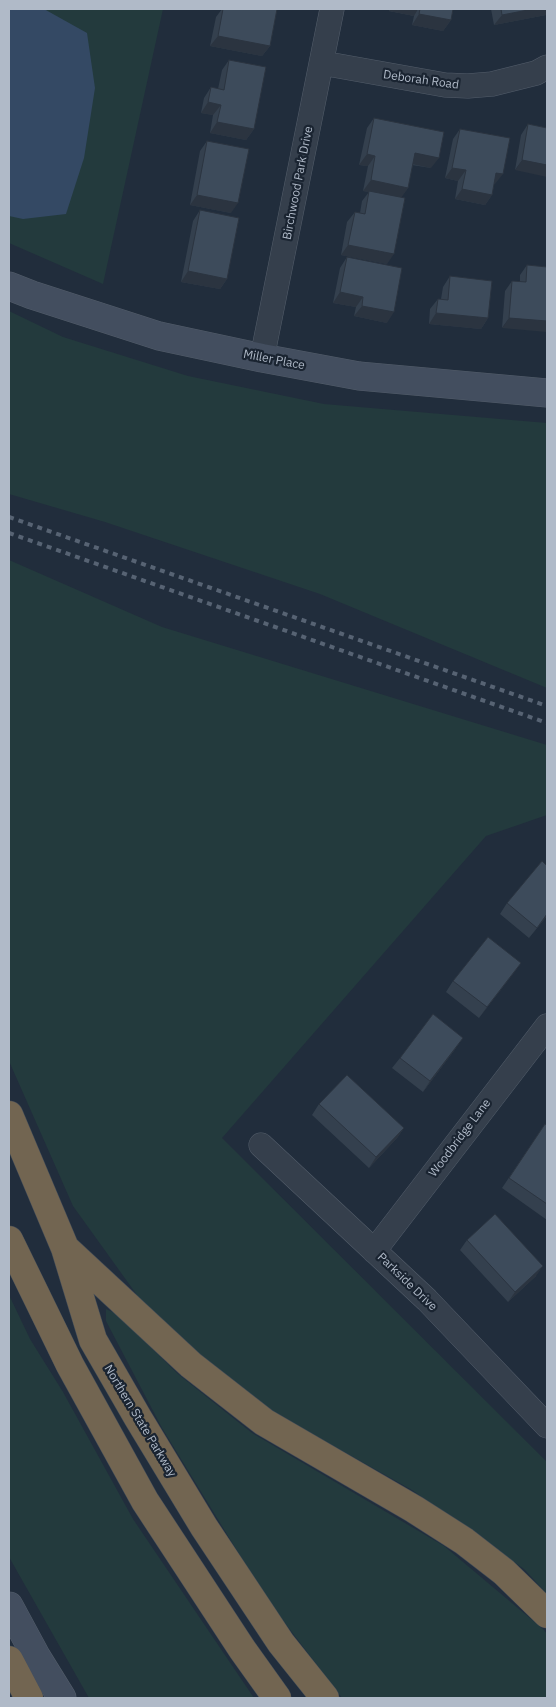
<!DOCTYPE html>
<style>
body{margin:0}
#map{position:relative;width:556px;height:1707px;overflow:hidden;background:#212d3c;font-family:"IBM Plex Sans",sans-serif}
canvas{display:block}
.frame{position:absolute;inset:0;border:10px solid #b0bac8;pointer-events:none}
</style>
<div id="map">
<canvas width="556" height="1707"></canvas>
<div class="frame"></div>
</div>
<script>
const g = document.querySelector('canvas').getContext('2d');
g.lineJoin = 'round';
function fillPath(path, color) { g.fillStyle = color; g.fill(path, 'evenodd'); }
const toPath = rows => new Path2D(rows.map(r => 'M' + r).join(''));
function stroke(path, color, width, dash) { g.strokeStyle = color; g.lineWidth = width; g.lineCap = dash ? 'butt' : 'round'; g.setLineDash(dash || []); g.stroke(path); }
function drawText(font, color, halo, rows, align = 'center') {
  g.font = font + ' "IBM Plex Sans",sans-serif'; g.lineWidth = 4.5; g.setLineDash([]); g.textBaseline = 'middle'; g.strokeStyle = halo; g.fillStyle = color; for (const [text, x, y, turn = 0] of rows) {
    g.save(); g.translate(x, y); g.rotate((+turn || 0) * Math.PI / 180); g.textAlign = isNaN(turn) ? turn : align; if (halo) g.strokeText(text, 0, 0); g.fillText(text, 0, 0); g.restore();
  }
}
const green = toPath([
 [9,9,163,9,103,284,9,243],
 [9,311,63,337,188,376,324,404,547,423,547,688,320,594,105,522,9,494],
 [9,560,162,627,547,745,547,815,486,836,222,1138,547,1462,547,1594,524,1569,412,1490,248,1398,142,1302,73,1206,9,1061],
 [9,1295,30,1339,63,1392,133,1519,254,1698,89,1698,9,1557],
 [106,1309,117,1314,178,1374,252,1433,444,1546,544,1630,547,1634,547,1698,342,1698,266,1598,162,1428,106,1321]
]);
const water = toPath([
 [9,9,44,9,87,33,95,88,84,158,66,214,23,219,9,216]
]);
const street = toPath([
 [322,63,445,85,468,86,492,84,536,73,547,67],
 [262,358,332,9],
 [261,1145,427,1300,547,1426],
 [374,1251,547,1026]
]);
const secondary = toPath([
 [9,286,32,295,159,336,262,358,359,376,547,393],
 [9,1606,36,1656,62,1698]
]);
const highway = toPath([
 [9,1115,65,1248,93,1340,138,1418,204,1527,281,1643,325,1698],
 [9,1240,70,1365,145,1501,242,1649,277,1698],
 [65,1248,191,1365,264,1422,414,1509,464,1541,504,1572,547,1614],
 [9,1660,29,1698]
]);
const rail = toPath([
 [9,517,547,706],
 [9,533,547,723]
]);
const wall = toPath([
 [222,9,277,9,270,46,262,56,210,46,216,17],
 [390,9,453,9,451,20,443,31,412,25,414,16,389,11],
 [491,9,547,9,546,15,494,25],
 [229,60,254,129,246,140,210,133,213,115,201,113,204,98,211,87,218,89,222,70],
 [374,118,431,168,412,165,408,188,401,197,387,264,341,255,347,222,355,212,360,213,362,201,369,192,363,191,368,166,359,165,367,128],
 [528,124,547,128,515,170,521,135],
 [460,129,495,184,494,184,492,195,485,205,455,199,458,181,445,178,453,139],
 [207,141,231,213,190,205,200,151],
 [200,210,227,279,220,289,181,282,193,221],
 [347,257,387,323,354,316,356,307,333,303,340,268],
 [527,265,547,267,502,328,505,291,512,281,520,281,520,275],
 [450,276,488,318,481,329,429,324,430,309,438,299,441,299,443,287],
 [547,866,547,916,529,938,500,914,507,903],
 [521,963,479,1018,446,992,453,981],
 [456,1048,423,1092,392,1068,400,1058],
 [319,1104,404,1128,397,1138,369,1168,312,1115],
 [545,1124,547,1126,547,1220,502,1188],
 [467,1240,536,1276,508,1302,460,1250]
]);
const shadedWall = toPath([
 [391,9,418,9,414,16,389,11],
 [533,9,547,9,547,14,546,15,494,25,502,15],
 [419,14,451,20,443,31,412,25],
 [218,36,270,46,262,56,210,46],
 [208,102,221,105,213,115,201,113],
 [217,122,254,129,246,140,210,133],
 [415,153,439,158,431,168,407,163],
 [367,154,375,156,368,166,359,165],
 [522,160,547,165,547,177,515,170],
 [452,168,466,170,458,181,445,178],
 [496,173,503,174,495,184,489,183],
 [371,180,408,188,401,198,363,191],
 [462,189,492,195,485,205,455,199],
 [197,195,238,203,231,213,190,205],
 [348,245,394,254,387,264,341,255],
 [188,271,227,279,220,289,181,282],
 [340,292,363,297,356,307,333,303],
 [362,306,394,312,387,323,354,316],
 [436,313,488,318,481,329,429,324],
 [509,318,547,321,547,332,502,328],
 [547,914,547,916,529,938,537,928],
 [521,963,514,973,479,1018,487,1007],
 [463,1038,456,1048,423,1092,430,1081],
 [404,1128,397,1138,369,1168,376,1157],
 [543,1266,536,1276,508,1302,515,1292]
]);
const building = toPath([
 [223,9,277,9,270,46,218,36,223,9],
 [420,9,453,9,451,20,419,14,420,9],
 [501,9,533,9,502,15,501,9],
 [229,60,266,67,254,129,217,122,221,105,208,102,211,87,224,90,229,60],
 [374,118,444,132,439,158,415,153,408,188,371,180,375,156,367,154,374,118],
 [528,124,547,128,547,165,522,160,528,124],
 [460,129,510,138,503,174,496,173,492,195,462,189,466,170,452,168,460,129],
 [207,141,249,149,238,203,197,195,207,141],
 [369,191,405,198,394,254,348,245,355,212,365,214,369,191],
 [200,210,239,218,227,279,188,271,200,210],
 [347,257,402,268,394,312,362,306,363,297,340,292,347,257],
 [527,265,547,267,547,321,509,318,512,281,526,282,527,265],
 [450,276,492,281,488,318,436,313,438,299,448,300,450,276],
 [542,861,547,866,547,914,537,928,507,903,542,861],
 [488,937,521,963,487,1007,453,981,488,937],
 [433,1014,463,1038,430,1081,400,1058,433,1014],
 [347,1075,404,1128,376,1157,319,1104,347,1075],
 [545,1124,547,1126,547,1204,509,1178,545,1124],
 [495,1214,543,1266,515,1292,467,1240,495,1214]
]);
const streetNames = [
 ["Deborah Road",421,80,8],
 ["Birchwood Park Drive",298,183,-79],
 ["Miller Place",274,360,11],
 ["Woodbridge Lane",460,1138,-53],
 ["Parkside Drive",407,1282,44],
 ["Northern State Parkway",140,1421,59]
];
fillPath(green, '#233a3d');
fillPath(water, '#344964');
stroke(street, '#535d6a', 25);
stroke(secondary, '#535d6a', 29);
stroke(highway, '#404a57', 29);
stroke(street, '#353f4c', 24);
stroke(secondary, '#434e5f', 28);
stroke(highway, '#726551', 28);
stroke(rail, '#576373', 4, [5, 5]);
fillPath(wall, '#34404e');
fillPath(shadedWall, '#2b3440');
fillPath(building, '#3d4b5b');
stroke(building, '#2b3440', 1);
drawText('12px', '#b0bac8', '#1a2431', streetNames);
</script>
